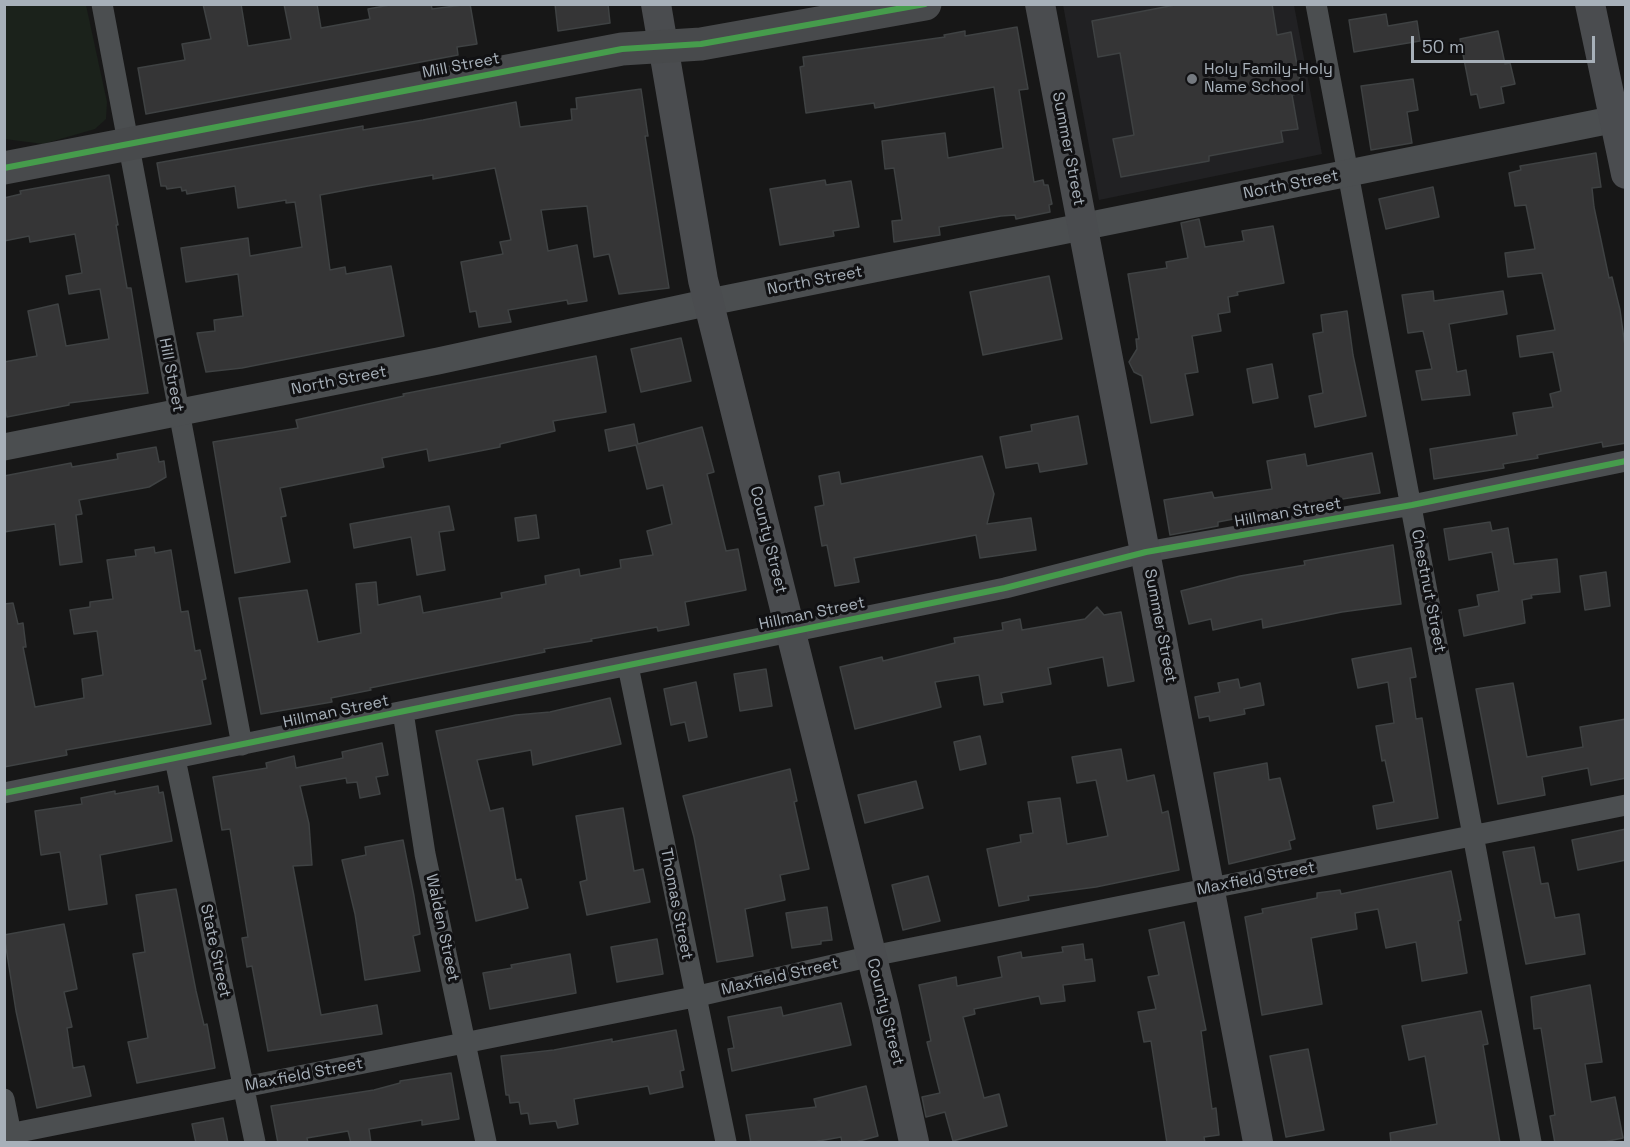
<!DOCTYPE html>
<style>
body{margin:0}
#map{position:relative;width:1630px;height:1147px;overflow:hidden;background:#171717;font-family:"Space Grotesk",sans-serif}
canvas{display:block}
.frame{position:absolute;inset:0;border:6px solid #a7b0b9;pointer-events:none}
.scale{position:absolute;left:1411px;top:36px;width:184px;height:27px;box-sizing:border-box;border:3px solid #a7b0b9;border-top:0;padding-left:8px;font-size:18px;line-height:21px;white-space:nowrap;color:#a7b0b9;-webkit-text-stroke:4px #111113;paint-order:stroke}
</style>
<div id="map">
<canvas width="1630" height="1147"></canvas>
<div class="frame"></div>
<div class="scale">50 m</div>
</div>
<script>
const g = document.querySelector('canvas').getContext('2d');
g.lineJoin = 'round';
function fillPath(path, color) { g.fillStyle = color; g.fill(path, 'evenodd'); }
const toPath = rows => new Path2D(rows.map(r => 'M' + r).join(''));
function stroke(path, color, width, dash) { g.strokeStyle = color; g.lineWidth = width; g.lineCap = dash ? 'butt' : 'round'; g.setLineDash(dash || []); g.stroke(path); }
function drawText(font, color, halo, rows, align = 'center') {
  g.font = font + ' "Space Grotesk",sans-serif'; g.lineWidth = 6; g.setLineDash([]); g.textBaseline = 'middle'; g.strokeStyle = halo; g.fillStyle = color; for (const [text, x, y, turn = 0] of rows) {
    g.save(); g.translate(x, y); g.rotate((+turn || 0) * Math.PI / 180); g.textAlign = isNaN(turn) ? turn : align; if (halo) g.strokeText(text, 0, 0); g.fillText(text, 0, 0); g.restore();
  }
}
const built = toPath([
 [1063,5,1294,5,1322,154,1099,200]
]);
const green = toPath([
 [5,5,86,5,107,102,106,119,95,129,43,144,5,139]
]);
const building = toPath([
 [203,4,241,4,248,46,291,39,284,4,317,4,321,28,370,19,368,9,395,4,431,4,432,9,470,4,477,44,457,47,458,55,146,114,138,68,185,60,182,44,211,39,203,4],
 [555,4,608,4,610,23,558,31,555,4],
 [1180,4,1272,4,1277,35,1291,32,1302,93,1292,95,1298,129,1281,131,1283,142,1209,156,1209,161,1121,177,1113,139,1134,135,1120,53,1098,57,1092,21,1180,4],
 [1386,14,1388,26,1417,21,1420,41,1354,52,1349,20,1386,14],
 [1017,27,1028,89,1019,90,1034,182,1043,180,1044,185,1048,185,1052,204,1049,205,1050,212,1016,219,1015,215,1001,216,939,227,940,235,894,242,892,221,902,220,894,168,885,169,882,141,945,133,948,158,1003,148,994,87,875,108,874,103,806,113,800,67,804,66,803,57,945,37,944,35,965,31,965,36,1017,27],
 [1498,31,1505,64,1510,63,1515,84,1501,87,1504,103,1480,108,1477,94,1471,95,1460,39,1498,31],
 [1413,79,1418,110,1407,112,1412,143,1371,150,1361,86,1413,79],
 [641,89,648,136,645,136,669,288,619,294,609,254,594,257,587,206,541,210,548,251,577,245,587,301,568,304,567,300,508,310,511,322,479,327,476,311,470,312,461,262,503,254,500,242,511,240,495,168,433,179,433,175,368,186,320,195,330,270,345,267,346,274,391,266,404,336,242,368,206,372,197,333,215,331,214,320,243,316,238,274,186,282,181,248,248,238,250,256,302,247,295,202,286,203,286,200,238,208,235,186,187,194,186,190,182,191,181,187,167,189,166,186,161,186,157,163,363,126,363,130,423,120,516,102,520,127,572,120,571,109,577,109,576,98,641,89],
 [1596,153,1601,187,1592,188,1594,207,1609,278,1612,277,1620,310,1626,353,1626,443,1603,447,1602,442,1537,455,1538,458,1503,464,1504,468,1434,479,1430,449,1517,435,1513,413,1553,407,1550,394,1561,391,1553,352,1520,357,1517,336,1555,330,1542,273,1508,277,1505,253,1535,249,1526,205,1515,206,1509,173,1521,170,1520,166,1596,153],
 [109,175,118,225,116,225,127,288,131,288,148,393,69,403,69,405,7,417,4,402,4,362,37,356,28,311,58,304,66,346,109,339,100,289,69,294,66,276,82,273,75,234,30,242,29,236,4,241,4,198,21,194,20,191,109,175],
 [825,180,826,185,851,181,859,227,833,231,834,236,780,245,770,189,825,180],
 [1433,187,1439,217,1386,229,1379,199,1433,187],
 [1199,219,1205,247,1244,241,1242,231,1273,226,1284,283,1237,292,1238,295,1228,297,1230,312,1218,314,1221,331,1192,336,1198,372,1185,374,1193,415,1151,423,1142,376,1134,372,1129,362,1137,349,1136,339,1139,339,1128,274,1167,268,1166,262,1188,258,1181,223,1199,219],
 [1049,276,1062,339,983,355,970,292,1049,276],
 [1433,291,1434,301,1503,291,1507,314,1449,324,1457,372,1466,370,1470,395,1422,400,1416,371,1432,369,1423,331,1408,333,1402,295,1433,291],
 [1347,311,1353,355,1366,416,1315,427,1309,396,1323,393,1313,334,1323,332,1321,315,1347,311],
 [681,338,691,381,641,392,631,349,681,338],
 [596,356,606,412,553,421,555,431,500,444,500,447,429,461,427,449,382,458,384,467,280,488,286,516,281,517,290,562,235,573,213,442,298,428,296,420,404,396,403,394,596,356],
 [1272,364,1278,398,1253,403,1247,369,1272,364],
 [1078,416,1087,464,1040,472,1038,463,1006,468,1000,437,1032,431,1031,425,1078,416],
 [634,424,638,444,702,427,714,472,707,474,726,551,738,549,746,590,685,602,689,625,658,631,657,627,591,639,592,641,544,649,545,652,370,688,371,690,331,698,332,702,261,714,239,598,307,590,318,642,361,633,356,584,376,582,378,605,420,596,423,613,502,598,501,593,546,584,545,576,579,569,580,576,621,568,620,560,653,555,647,531,672,524,663,485,647,489,636,445,609,451,605,430,634,424],
 [156,447,159,462,164,461,166,477,149,487,79,500,82,514,76,515,82,562,60,565,55,524,4,532,4,476,71,463,72,467,118,459,117,454,156,447],
 [1372,453,1380,493,1249,514,1249,516,1218,522,1218,526,1170,535,1164,500,1212,492,1214,498,1272,489,1267,461,1305,454,1307,466,1372,453],
 [982,456,994,494,987,524,1031,518,1036,550,980,558,976,535,854,558,859,582,835,586,827,545,822,546,815,507,824,505,819,476,839,472,841,484,982,456],
 [449,506,454,530,439,532,445,570,417,575,411,537,354,548,350,524,449,506],
 [536,515,539,538,518,541,515,518,536,515],
 [1490,522,1492,531,1508,528,1514,564,1557,559,1560,592,1531,595,1532,598,1522,600,1525,623,1464,636,1459,610,1479,606,1477,595,1499,591,1492,552,1449,560,1444,529,1490,522],
 [1393,545,1401,604,1342,612,1263,628,1262,619,1213,630,1211,619,1189,624,1181,591,1240,576,1305,565,1304,561,1393,545],
 [154,547,155,553,171,550,181,612,188,611,195,651,200,650,206,679,202,680,211,724,66,750,67,755,4,767,4,604,13,603,18,624,23,623,26,647,23,647,35,707,84,698,82,679,103,675,97,631,74,634,70,610,90,607,90,602,113,599,107,560,136,556,135,550,154,547],
 [1606,572,1610,606,1585,610,1580,576,1606,572],
 [1097,607,1104,615,1121,612,1134,681,1108,686,1103,657,1048,668,1051,684,1001,693,1003,702,984,705,979,675,935,682,941,707,855,729,840,667,882,657,883,661,955,643,954,638,1003,630,1002,623,1020,619,1022,630,1085,619,1097,607],
 [1411,648,1416,677,1410,678,1416,719,1422,718,1438,818,1377,829,1373,806,1394,802,1385,760,1382,761,1376,726,1394,723,1388,682,1358,688,1352,659,1411,648],
 [766,669,772,706,740,711,734,674,766,669],
 [1238,679,1240,688,1260,683,1264,705,1244,709,1245,714,1210,721,1209,716,1199,718,1195,697,1220,692,1218,683,1238,679],
 [696,682,707,737,689,741,685,722,671,725,664,689,696,682],
 [1513,683,1527,757,1583,747,1580,727,1626,719,1626,778,1591,785,1588,768,1542,777,1545,795,1498,804,1476,689,1513,683],
 [610,698,621,744,533,765,531,750,477,760,490,811,503,808,516,880,521,879,528,908,476,921,436,731,516,715,550,712,610,698],
 [980,736,986,764,960,770,954,742,980,736],
 [382,743,388,775,376,777,380,794,360,798,357,782,347,783,346,778,300,786,309,824,312,865,293,866,321,1015,377,1005,382,1034,268,1051,252,966,247,967,242,938,248,937,230,829,222,830,213,777,267,768,266,763,294,756,296,768,343,758,342,752,382,743],
 [1121,749,1127,781,1154,775,1162,813,1168,811,1179,870,1096,887,1028,896,1029,900,999,906,987,849,1021,842,1020,835,1033,833,1028,802,1060,798,1067,844,1108,836,1096,780,1077,783,1072,757,1121,749],
 [1267,763,1269,780,1280,778,1295,839,1289,841,1291,849,1229,864,1214,773,1267,763],
 [790,769,797,801,794,802,809,869,780,875,785,900,745,909,753,956,717,962,694,837,683,796,790,769],
 [916,781,923,808,865,823,858,795,916,781],
 [158,786,159,793,163,792,172,841,100,855,107,904,69,910,60,852,41,855,35,811,82,804,81,798,115,791,115,794,158,786],
 [623,808,634,871,643,869,650,902,587,915,580,882,587,880,576,816,623,808],
 [1626,829,1626,860,1578,870,1572,840,1626,829],
 [403,840,414,896,420,934,413,936,420,971,365,980,355,914,342,860,366,855,365,847,403,840],
 [1534,847,1541,884,1548,883,1555,918,1579,914,1585,954,1526,964,1503,852,1534,847],
 [1451,871,1461,920,1458,921,1467,973,1422,981,1416,942,1386,948,1378,909,1355,913,1357,929,1311,938,1322,1004,1262,1015,1245,917,1263,913,1262,909,1317,898,1317,893,1340,890,1341,894,1451,871],
 [928,876,940,921,903,930,892,885,928,876],
 [176,889,196,991,204,1025,207,1024,215,1068,137,1083,128,1042,148,1038,133,954,145,952,136,895,176,889],
 [827,907,832,940,821,941,821,944,792,948,786,913,827,907],
 [1184,922,1206,1030,1201,1031,1212,1109,1216,1108,1219,1135,1204,1137,1205,1143,1167,1143,1151,1041,1144,1042,1138,1012,1156,1009,1148,977,1159,975,1149,930,1184,922],
 [64,924,77,989,64,992,72,1027,67,1028,73,1068,84,1066,91,1096,37,1108,16,1011,4,935,64,924],
 [657,939,663,974,617,982,611,947,657,939],
 [1083,944,1085,960,1092,959,1095,981,1063,985,1065,1001,1041,1004,1039,996,974,1009,975,1014,963,1017,984,1098,999,1094,1007,1126,953,1141,945,1112,926,1117,922,1097,940,1093,927,1042,931,1041,919,985,956,977,957,986,1002,977,998,957,1021,952,1022,958,1063,952,1062,947,1083,944],
 [570,954,576,993,490,1009,483,973,512,968,511,965,570,954],
 [1590,985,1602,1062,1585,1064,1591,1102,1615,1097,1623,1138,1599,1143,1555,1143,1550,1116,1555,1115,1541,1028,1534,1029,1531,997,1590,985],
 [841,1003,851,1045,732,1071,728,1049,734,1048,728,1017,781,1007,783,1016,841,1003],
 [1481,1011,1488,1044,1483,1045,1500,1143,1391,1143,1390,1133,1437,1124,1425,1056,1409,1060,1402,1026,1481,1011],
 [676,1030,684,1070,680,1071,683,1087,650,1094,648,1086,574,1099,578,1124,558,1128,556,1121,530,1124,528,1113,521,1114,519,1102,510,1103,509,1095,506,1095,501,1056,554,1050,612,1039,612,1042,676,1030],
 [1308,1049,1324,1130,1286,1137,1270,1056,1308,1049],
 [451,1073,459,1119,422,1125,422,1120,369,1129,371,1143,351,1143,348,1131,307,1138,308,1143,278,1143,271,1106,374,1090,400,1083,400,1081,451,1073],
 [866,1086,878,1136,852,1143,842,1143,841,1137,808,1143,751,1143,746,1115,816,1107,814,1099,866,1086],
 [223,1118,228,1143,196,1143,192,1124,223,1118]
]);
const minor = toPath([
 [102,4,242,745],
 [1316,4,1531,1142],
 [628,666,726,1142],
 [403,712,425,854,486,1142],
 [175,759,255,1142],
 [4,793,1005,588,1146,552,1412,505,1626,461],
 [4,1099,11,1134],
 [4,1135,694,997,872,956,1626,805]
]);
const tertiary = toPath([
 [4,447,438,361,710,302,1626,117]
]);
const secondary = toPath([
 [656,4,703,280,885,1010,914,1142],
 [1040,4,1258,1142],
 [1590,4,1626,174]
]);
const primary = toPath([
 [4,168,622,49,701,44,925,4]
]);
const cycleway = toPath([
 [4,168,622,49,701,44,925,4],
 [4,793,1005,588,1146,552,1412,505,1626,461]
]);
const markers = [
 [1192,79,6,"#757a80"]
];
const streetNames = [
 ["Mill Street",461,66,-11],
 ["Summer Street",1068,149,79],
 ["North Street",1291,185,-11],
 ["North Street",815,281,-11],
 ["Hill Street",171,375,79],
 ["North Street",339,381,-11],
 ["Hillman Street",1288,513,-10],
 ["County Street",768,540,76],
 ["Chestnut Street",1428,591,79],
 ["Hillman Street",812,614,-12],
 ["Summer Street",1160,626,79],
 ["Hillman Street",336,712,-12],
 ["Maxfield Street",1256,879,-11],
 ["Thomas Street",676,904,79],
 ["Walden Street",442,928,78],
 ["State Street",215,951,78],
 ["Maxfield Street",780,977,-13],
 ["County Street",885,1012,76],
 ["Maxfield Street",304,1075,-11]
];
const poiNames = [
 ["Holy Family-Holy",1204,70],
 ["Name School",1204,88]
];
fillPath(built, '#212123');
fillPath(green, '#1b221b');
fillPath(building, '#353536');
stroke(building, '#3f4243', 1.5);
stroke(minor, '#4b4e50', 21);
stroke(tertiary, '#4b4e50', 27);
stroke(secondary, '#4a4c4f', 30);
stroke(primary, '#484a4c', 33);
stroke(cycleway, '#469c4c', 6);
for (const [x, y, r, color] of markers) { const dot = new Path2D(); dot.arc(x, y, r, 0, 2 * Math.PI); g.fillStyle = color; g.fill(dot); stroke(dot, '#111113', 2); }
drawText('16px', '#a7b0b9', '#111113', streetNames);
drawText('16px', '#a7b0b9', '#111113', poiNames, 'left');
</script>
